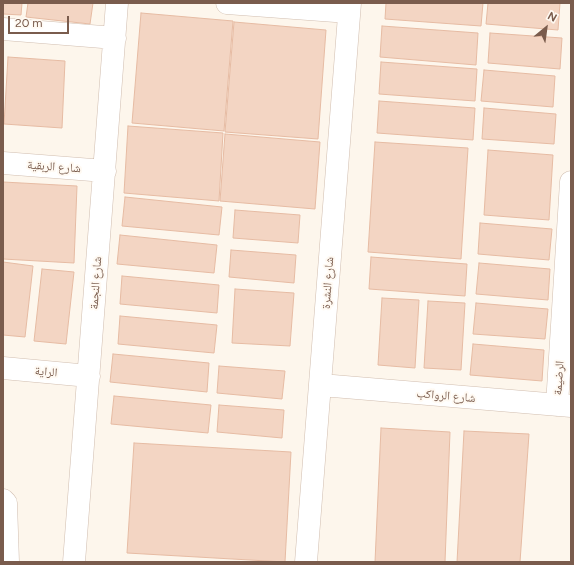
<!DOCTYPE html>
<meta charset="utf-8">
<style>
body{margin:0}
#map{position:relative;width:574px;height:565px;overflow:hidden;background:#fdf6ec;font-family:Figtree,sans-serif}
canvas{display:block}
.frame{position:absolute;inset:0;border:4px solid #7a5c4d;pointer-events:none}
.north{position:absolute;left:526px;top:8px;width:40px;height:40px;-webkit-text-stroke:3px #fffaf3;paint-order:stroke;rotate:29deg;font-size:11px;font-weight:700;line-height:16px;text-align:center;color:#7a5c4d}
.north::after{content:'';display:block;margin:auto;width:14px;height:18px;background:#7a5c4d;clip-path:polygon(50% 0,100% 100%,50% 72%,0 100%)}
.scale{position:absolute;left:8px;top:16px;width:61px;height:18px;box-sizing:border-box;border:2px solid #7a5c4d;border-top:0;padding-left:5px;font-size:12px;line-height:14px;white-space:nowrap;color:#7a5c4d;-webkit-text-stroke:3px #fffaf3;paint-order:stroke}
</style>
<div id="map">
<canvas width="574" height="565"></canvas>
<div class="frame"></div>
<div class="north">N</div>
<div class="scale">20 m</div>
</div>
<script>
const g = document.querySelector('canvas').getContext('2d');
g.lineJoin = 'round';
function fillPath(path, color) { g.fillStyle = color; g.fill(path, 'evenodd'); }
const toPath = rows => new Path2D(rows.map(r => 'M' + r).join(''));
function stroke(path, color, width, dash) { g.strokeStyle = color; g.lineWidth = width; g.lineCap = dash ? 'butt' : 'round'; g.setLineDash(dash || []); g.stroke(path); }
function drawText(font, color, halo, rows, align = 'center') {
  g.font = font + ' Figtree,"Noto Naskh Arabic",sans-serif'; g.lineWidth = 4; g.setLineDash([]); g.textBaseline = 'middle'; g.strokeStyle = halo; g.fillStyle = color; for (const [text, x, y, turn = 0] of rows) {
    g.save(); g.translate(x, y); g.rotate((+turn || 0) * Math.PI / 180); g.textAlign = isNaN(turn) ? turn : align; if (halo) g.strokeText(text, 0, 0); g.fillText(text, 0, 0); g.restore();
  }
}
const building = toPath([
 [3,3,22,3,21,15,3,14,3,3],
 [28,3,93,3,90,24,26,17,28,3],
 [386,3,483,3,481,26,385,19,386,3],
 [488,3,560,3,558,30,486,24,488,3],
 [141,13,233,21,224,131,132,123,141,13],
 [234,22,326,30,318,139,225,132,234,22],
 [382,26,478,33,476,65,380,57,382,26],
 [490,33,562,38,560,69,488,63,490,33],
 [8,57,65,61,62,128,4,124,8,57],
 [381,62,477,69,475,101,379,94,381,62],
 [484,70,555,76,553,107,481,101,484,70],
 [379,101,475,108,473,140,377,133,379,101],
 [484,108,556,114,554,144,482,139,484,108],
 [128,126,223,133,219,201,124,193,128,126],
 [225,134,320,142,315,209,220,201,225,134],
 [375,142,468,148,461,259,368,252,375,142],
 [488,150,553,155,549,220,484,215,488,150],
 [3,182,77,186,74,263,3,259,3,182],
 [125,197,222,207,219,235,122,226,125,197],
 [235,210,300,215,298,243,233,238,235,210],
 [480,223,552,229,549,260,478,254,480,223],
 [120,235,217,245,214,273,117,264,120,235],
 [231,250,296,255,294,283,229,277,231,250],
 [371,257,467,264,465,296,369,289,371,257],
 [3,262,33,266,25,337,3,335,3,262],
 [479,263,550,269,548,300,476,294,479,263],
 [42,269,74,272,66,344,34,341,42,269],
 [122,276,219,285,217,313,120,304,122,276],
 [235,289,294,293,290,346,232,343,235,289],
 [382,298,419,300,415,368,378,365,382,298],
 [428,301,465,303,461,370,424,368,428,301],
 [476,303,548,309,545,339,473,334,476,303],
 [120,316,217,325,214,353,118,344,120,316],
 [473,344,544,350,542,381,470,375,473,344],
 [113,354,209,363,207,392,110,382,113,354],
 [219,366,285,371,282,399,217,393,219,366],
 [114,396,211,405,208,433,111,424,114,396],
 [219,405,284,410,282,438,217,432,219,405],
 [381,428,450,432,445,562,375,562,381,428],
 [464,431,529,434,520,562,457,562,464,431],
 [134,443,291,452,285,562,127,553,134,443]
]);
const minor = toPath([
 [227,3,349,12],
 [3,29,115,38],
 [3,163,105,171],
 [3,368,89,376],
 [321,385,571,406],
 [557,405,571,182],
 [3,500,6,503,8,562],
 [74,562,117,3],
 [306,562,350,3]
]);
const streetNames = [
 ["شارع الربقية",54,167,4],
 ["شارع النجمة",96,283,-86],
 ["شارع النشرة",328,283,-86],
 ["الراية",46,372,5],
 ["الرضيمة",559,378,-86],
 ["شارع الرواكب",446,396,5]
];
fillPath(building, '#f3d5c3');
stroke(building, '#e6bba3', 1);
stroke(minor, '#d1beb0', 23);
stroke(minor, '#fff', 22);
drawText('12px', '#7a5c4d', '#fffaf3', streetNames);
</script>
